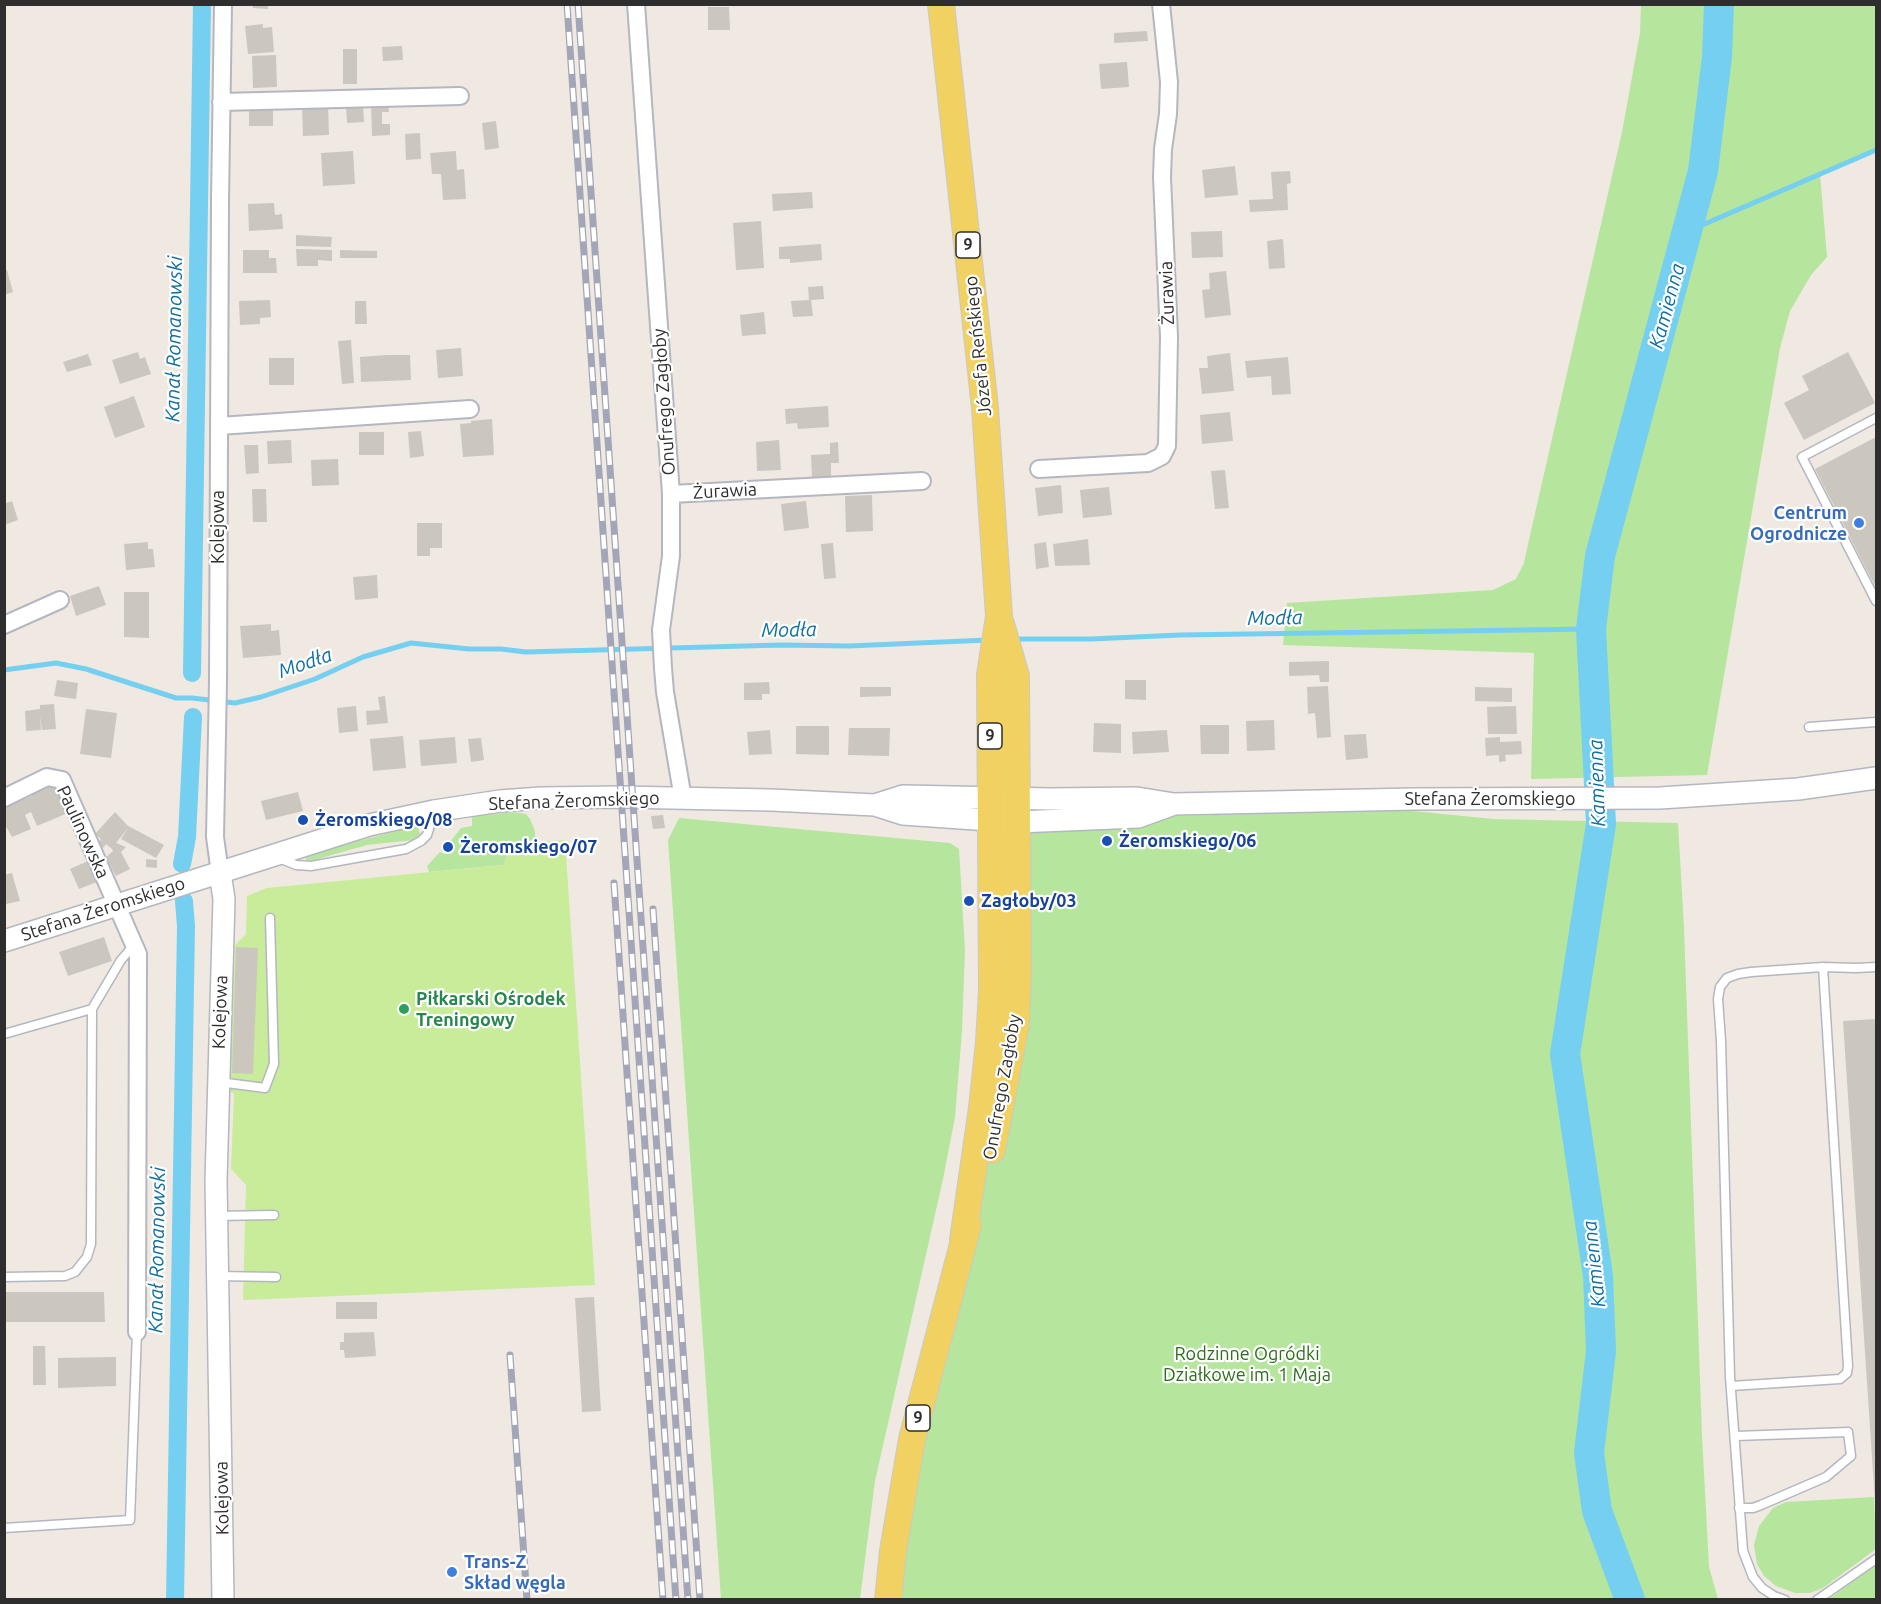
<!DOCTYPE html>
<meta charset="utf-8">
<style>
body{margin:0}
#map{position:relative;width:1881px;height:1604px;overflow:hidden;background:#efe9e1;font-family:Ubuntu,sans-serif}
canvas{display:block}
.frame{position:absolute;inset:0;border:6px solid #2e2e2e;pointer-events:none}
</style>
<div id="map">
<canvas width="1881" height="1604"></canvas>
<div class="frame"></div>
</div>
<script>
const g = document.querySelector('canvas').getContext('2d');
g.lineJoin = 'round';
function fillPath(path, color) { g.fillStyle = color; g.fill(path, 'evenodd'); }
const toPath = rows => new Path2D(rows.map(r => 'M' + r).join(''));
function stroke(path, color, width, dash) { g.strokeStyle = color; g.lineWidth = width; g.lineCap = dash ? 'butt' : 'round'; g.setLineDash(dash || []); g.stroke(path); }
function drawText(font, color, halo, rows, align = 'center') {
  g.font = font + ' Ubuntu,sans-serif'; g.lineWidth = 4.5; g.setLineDash([]); g.textBaseline = 'middle'; g.strokeStyle = halo; g.fillStyle = color; for (const [text, x, y, turn = 0] of rows) {
    g.save(); g.translate(x, y); g.rotate((+turn || 0) * Math.PI / 180); g.textAlign = isNaN(turn) ? turn : align; if (halo) g.strokeText(text, 0, 0); g.fillText(text, 0, 0); g.restore();
  }
}
const green = toPath([
 [1641,5,1876,5,1876,150,1820,174,1827,257,1811,275,1790,311,1780,348,1707,775,1531,779,1534,653,1283,645,1287,603,1493,590,1516,579,1524,563,1528,544,1622,132,1640,33],
 [1403,810,1493,819,1678,823,1684,928,1702,1435,1709,1567,1718,1599,888,1600,912,1439,997,1130,1018,822,1138,817],
 [514,812,526,814,530,819,535,831,535,841,513,843,503,865,429,872,427,866,440,852,445,854,454,844,451,841,461,828,472,826,472,816],
 [679,818,950,843,959,849,965,950,962,1031,955,1117,943,1179,875,1481,860,1599,721,1599,668,840],
 [415,826,418,828,420,834,414,840,367,845,314,860,308,861,305,858,306,856,336,847],
 [1874,1497,1876,1549,1823,1588,1810,1593,1795,1593,1776,1586,1764,1576,1757,1564,1754,1545,1759,1526,1773,1508,1786,1502],
 [1876,1565,1876,1599,1829,1599,1874,1566]
]);
const pitch = toPath([
 [565,840,595,1285,243,1300,246,1185,231,1169,234,1094,230,1091,230,1072,235,945,246,934,247,896,267,888,503,865,513,843]
]);
const stream = toPath([
 [1686,232,1876,150],
 [1012,639,1091,639,1180,635,1591,629],
 [4,670,56,663,86,669,176,698,192,698,235,703,261,697,315,679,363,657,411,643,469,649,501,649,526,652,781,645,849,646,988,640]
]);
const canal = toPath([
 [192,673,202,4],
 [182,864,187,837,193,717],
 [175,1600,186,926,184,901]
]);
const river = toPath([
 [1630,1600,1597,1511,1589,1453,1601,1351,1598,1276,1565,1054,1601,824,1591,629,1600,556,1703,171,1717,57,1719,4]
]);
const building = toPath([
 [253,4,268,4,268,9,253,8],
 [708,7,729,7,730,30,708,30],
 [263,24,263,28,272,27,274,52,248,54,245,26],
 [1147,31,1148,41,1114,43,1114,33],
 [402,46,403,60,383,61,382,47],
 [343,49,357,49,357,84,343,84],
 [276,55,277,87,253,88,252,56],
 [1127,62,1129,87,1101,89,1099,64],
 [388,103,389,112,382,112,382,124,390,124,390,135,372,136,371,104],
 [328,104,329,135,303,136,302,105],
 [363,104,364,122,347,123,346,105],
 [249,107,273,107,273,126,249,126],
 [496,121,499,148,485,150,482,123],
 [420,133,421,159,406,160,405,134],
 [353,151,355,184,323,186,321,153],
 [456,151,457,170,464,169,466,199,443,200,441,174,432,174,430,153],
 [1235,166,1238,195,1205,198,1202,170],
 [1290,171,1291,183,1287,184,1288,210,1250,212,1249,200,1273,199,1271,172],
 [812,192,813,208,773,211,772,194],
 [274,203,275,215,282,214,283,229,249,231,248,204],
 [761,221,764,268,736,270,733,223],
 [1222,231,1223,257,1192,258,1191,232],
 [296,235,332,237,331,247,296,246],
 [1283,239,1285,268,1269,269,1267,241],
 [821,244,822,260,790,263,790,259,779,259,779,247],
 [296,249,332,250,332,261,318,260,318,266,297,266],
 [243,250,269,250,269,258,276,258,277,273,243,273],
 [340,250,377,251,377,258,340,258],
 [7,270,13,292,4,295,4,271],
 [1226,271,1231,315,1205,318,1202,290,1210,289,1209,273],
 [823,286,824,299,811,300,813,316,793,317,791,301,809,300,808,287],
 [270,300,271,317,260,318,260,324,240,325,239,301],
 [355,301,366,301,367,324,355,324],
 [764,312,766,334,742,336,740,315],
 [351,340,354,383,342,384,338,341],
 [461,348,463,376,438,378,436,350],
 [138,352,140,359,145,357,151,374,120,384,112,360],
 [1848,352,1875,403,1804,440,1784,403,1809,390,1802,376],
 [1230,353,1234,391,1202,394,1199,368,1208,368,1207,356],
 [88,354,92,365,67,372,63,362],
 [386,355,410,355,411,380,361,382,360,357],
 [1288,357,1291,394,1272,395,1271,376,1247,378,1245,361],
 [269,358,294,358,294,385,269,385],
 [134,396,145,427,115,438,104,407],
 [828,406,829,427,798,429,797,423,786,424,785,409],
 [1230,412,1233,441,1202,444,1200,415],
 [492,419,494,455,463,457,460,424,471,423,471,421],
 [421,431,424,456,410,458,408,432],
 [359,432,384,432,384,455,359,455],
 [1876,437,1876,585,1875,586,1815,469],
 [291,440,292,463,268,464,267,441],
 [779,440,781,470,757,471,756,442],
 [838,442,839,463,831,463,831,477,812,478,811,455,830,454,830,443],
 [244,445,258,445,259,473,246,474],
 [338,459,339,485,312,486,311,460],
 [1225,470,1229,508,1215,509,1211,471],
 [1061,485,1063,513,1038,516,1035,488],
 [1109,487,1112,515,1083,518,1080,490],
 [252,489,266,489,267,522,253,522],
 [872,495,873,531,846,532,845,496],
 [12,501,18,520,4,525,4,504],
 [806,501,809,528,784,531,781,504],
 [417,523,442,523,442,548,430,548,430,556,417,556],
 [1088,539,1090,565,1055,566,1053,544],
 [148,542,148,549,153,549,155,567,126,570,124,544],
 [1046,542,1049,567,1036,569,1034,544],
 [833,543,836,578,824,579,821,544],
 [377,575,378,598,355,600,353,577],
 [99,586,106,605,76,616,70,596],
 [124,592,149,592,149,638,124,637],
 [271,624,271,631,279,630,281,655,243,658,240,626],
 [1329,661,1329,682,1320,682,1319,675,1289,676,1289,662],
 [57,680,78,683,76,699,54,696],
 [1125,680,1146,680,1146,700,1125,699],
 [769,682,770,694,762,694,762,700,744,700,744,683],
 [1328,686,1331,737,1317,738,1315,713,1308,714,1307,687],
 [860,687,891,687,891,696,860,697],
 [1475,687,1512,688,1512,702,1475,701],
 [385,696,388,723,367,725,366,711,380,710,378,697],
 [54,704,56,729,42,730,40,716,41,730,26,731,25,711,40,709,40,705],
 [356,706,358,731,339,733,337,708],
 [1516,706,1517,734,1488,734,1487,707],
 [86,709,117,713,111,758,80,754],
 [1274,720,1275,750,1247,751,1246,721],
 [1094,723,1121,724,1121,753,1093,752],
 [1200,725,1229,725,1229,754,1201,754],
 [796,726,829,726,829,755,796,754],
 [849,728,890,728,889,756,848,755],
 [770,730,772,754,749,755,747,732],
 [1167,730,1169,752,1133,754,1132,732],
 [1366,734,1368,758,1346,760,1344,735],
 [403,736,406,768,373,771,370,739],
 [455,737,457,763,421,766,419,740],
 [1500,737,1500,742,1521,741,1522,754,1505,755,1506,761,1499,762,1499,755,1486,756,1485,738],
 [481,738,484,760,471,762,468,739],
 [54,784,57,786,68,813,37,826,31,812,25,815,31,829,12,837,4,823,4,808,16,802,13,797,22,793,25,799,32,796,30,792],
 [298,792,303,811,266,820,261,801],
 [115,812,128,826,164,845,156,858,121,839,128,828,116,843,126,847,121,852,130,869,116,876,106,857,113,851,112,849,106,844,103,848,98,843,101,839,95,834],
 [663,815,665,828,653,829,651,816],
 [146,859,157,860,157,868,146,867],
 [88,861,97,882,79,889,70,869],
 [12,873,20,901,6,904,4,897,4,875],
 [104,937,112,961,68,976,59,952],
 [236,947,258,948,253,1074,232,1073],
 [1876,1019,1876,1503,1875,1503,1843,1021],
 [4,1292,104,1292,105,1322,4,1322],
 [594,1297,601,1411,582,1412,575,1298],
 [336,1302,377,1302,377,1319,336,1319],
 [374,1332,376,1356,345,1358,344,1350,340,1350,340,1342,344,1342,344,1333],
 [33,1346,45,1346,46,1385,33,1385],
 [116,1357,116,1386,58,1388,58,1358]
]);
const service = toPath([
 [1876,418,1802,457,1876,601],
 [1809,727,1876,722],
 [279,858,296,865,311,866,406,849,421,841,427,835,434,813],
 [4,1034,92,1009,121,960,134,945],
 [219,1082,265,1088,274,1064,270,918],
 [216,1216,274,1215],
 [217,1276,276,1277],
 [4,1277,65,1276,75,1272,87,1257,91,1244,92,1009],
 [1731,1386,1840,1379,1847,1373,1848,1366,1823,967],
 [1736,1436,1848,1432,1851,1456,1826,1477,1761,1505,1753,1508,1739,1508],
 [4,1528,130,1520,137,1332],
 [1785,1600,1774,1596,1762,1588,1753,1577,1743,1551,1730,1377,1721,1041,1718,999,1720,987,1727,978,1738,974,1751,972,1823,967,1856,968,1876,967],
 [1817,1600,1876,1559]
]);
const minor = toPath([
 [636,4,671,494,671,556,661,630,663,668,665,692,683,799],
 [221,102,460,96],
 [219,426,470,409],
 [1039,469,1148,463,1162,456,1167,446,1169,337,1162,177,1163,149,1168,114,1169,82,1161,4],
 [671,494,922,481],
 [4,625,60,600],
 [4,798,47,777,62,780,138,954,137,1332],
 [220,873,215,837,218,681,220,201,223,4]
]);
const tertiary = toPath([
 [875,805,903,796,1051,799,1137,798,1174,804,1414,799,1660,798,1798,789,1876,778],
 [220,873,224,899,216,1181,223,1600],
 [4,941,369,825,434,811,500,801,541,798,621,797,771,800,875,805,903,814,1018,822,1138,817,1174,804]
]);
const primary = toPath([
 [941,4,985,408,999,616,990,675,992,991,989,1042,982,1108,963,1240],
 [992,1150,1016,1024,1018,971,1016,676,1001,624],
 [888,1600,893,1551,912,1439,968,1225]
]);
const rail = toPath([
 [567,4,676,1600],
 [578,4,688,1600],
 [614,883,663,1600],
 [653,909,700,1600],
 [510,1355,527,1600]
]);
const markers = [
 [1859,523,6,"#3f7fe0"],
 [303,820,6,"#1a4fb4"],
 [1107,841,6,"#1a4fb4"],
 [448,847,6,"#1a4fb4"],
 [969,901,6,"#1a4fb4"],
 [404,1009,6,"#2e9e5b"],
 [452,1572,6,"#3f7fe0"]
];
const shields = [
 [968,245,24],
 [990,736,24],
 [918,1418,24]
];
const shieldNames = [
 ["9",968,245],
 ["9",990,736],
 ["9",918,1418]
];
const streetNames = [
 ["Żurawia",1167,293,-92],
 ["Józefa Reńskiego",978,346,-96],
 ["Onufrego Zagłoby",664,402,-94],
 ["Żurawia",725,491,-3],
 ["Kolejowa",218,527,-90],
 ["Stefana Żeromskiego",1490,799],
 ["Stefana Żeromskiego",574,801,-2],
 ["Paulinowska",83,832,65],
 ["Stefana Żeromskiego",103,909,-18],
 ["Kolejowa",220,1012,-88],
 ["Onufrego Zagłoby",1002,1087,-80],
 ["Kolejowa",222,1498,-91]
];
const shopNames = [
 ["Centrum",1847,513],
 ["Ogrodnicze",1847,534],
 ["Trans-Z",464,1562,"left"],
 ["Skład węgla",464,1583,"left"]
];
const transitNames = [
 ["Żeromskiego/08",315,820],
 ["Żeromskiego/06",1119,841],
 ["Żeromskiego/07",460,847],
 ["Zagłoby/03",981,901]
];
const leisureNames = [
 ["Piłkarski Ośrodek",416,999],
 ["Treningowy",416,1020]
];
const parkNames = [
 ["Rodzinne Ogródki",1247,1354],
 ["Działkowe im. 1 Maja",1247,1375]
];
const waterNames = [
 ["Kamienna",1667,306,-75],
 ["Kanał Romanowski",174,339,-89],
 ["Modła",1275,618,-1],
 ["Modła",789,630,-1],
 ["Modła",305,663,-19],
 ["Kamienna",1597,783,-92],
 ["Kanał Romanowski",157,1250,-89],
 ["Kamienna",1594,1264,-96]
];
fillPath(green, '#b6e59e');
fillPath(pitch, '#c9ec9a');
stroke(stream, '#75cff0', 5);
stroke(canal, '#75cff0', 18);
stroke(river, '#75cff0', 30);
fillPath(building, '#cbc7bf');
stroke(service, '#b4b7c1', 11);
stroke(minor, '#b4b7c1', 20);
stroke(tertiary, '#b4b7c1', 24);
stroke(primary, '#c9c9c9', 28);
stroke(service, '#fff', 8);
stroke(minor, '#fff', 16);
stroke(tertiary, '#fff', 21);
stroke(primary, '#f2d163', 26);
stroke(rail, '#a3a6b8', 7);
stroke(rail, '#fff', 4.5, [14]);
for (const [x, y, r, color] of markers) { const dot = new Path2D(); dot.arc(x, y, r, 0, 2 * Math.PI); g.fillStyle = color; g.fill(dot); stroke(dot, '#fff', 2); }
for (const [x, y, w] of shields) { const box = new Path2D(); box.roundRect(x - w / 2, y - 13, w, 26, 4.5); g.fillStyle = '#fff'; g.fill(box); stroke(box, '#2e2e2e', 1.5); }
drawText('bold 16px', '#2e2e2e', null, shieldNames);
drawText('18px', '#2e2e2e', '#fff', streetNames);
drawText('bold 18px', '#366cbe', '#fff', shopNames, 'right');
drawText('bold 18px', '#164399', '#fff', transitNames, 'left');
drawText('bold 18px', '#27864d', '#fff', leisureNames, 'left');
drawText('18px', '#2c6e1b', '#fff', parkNames);
drawText('italic 20px', '#0d6fa3', '#fff', waterNames);
</script>
